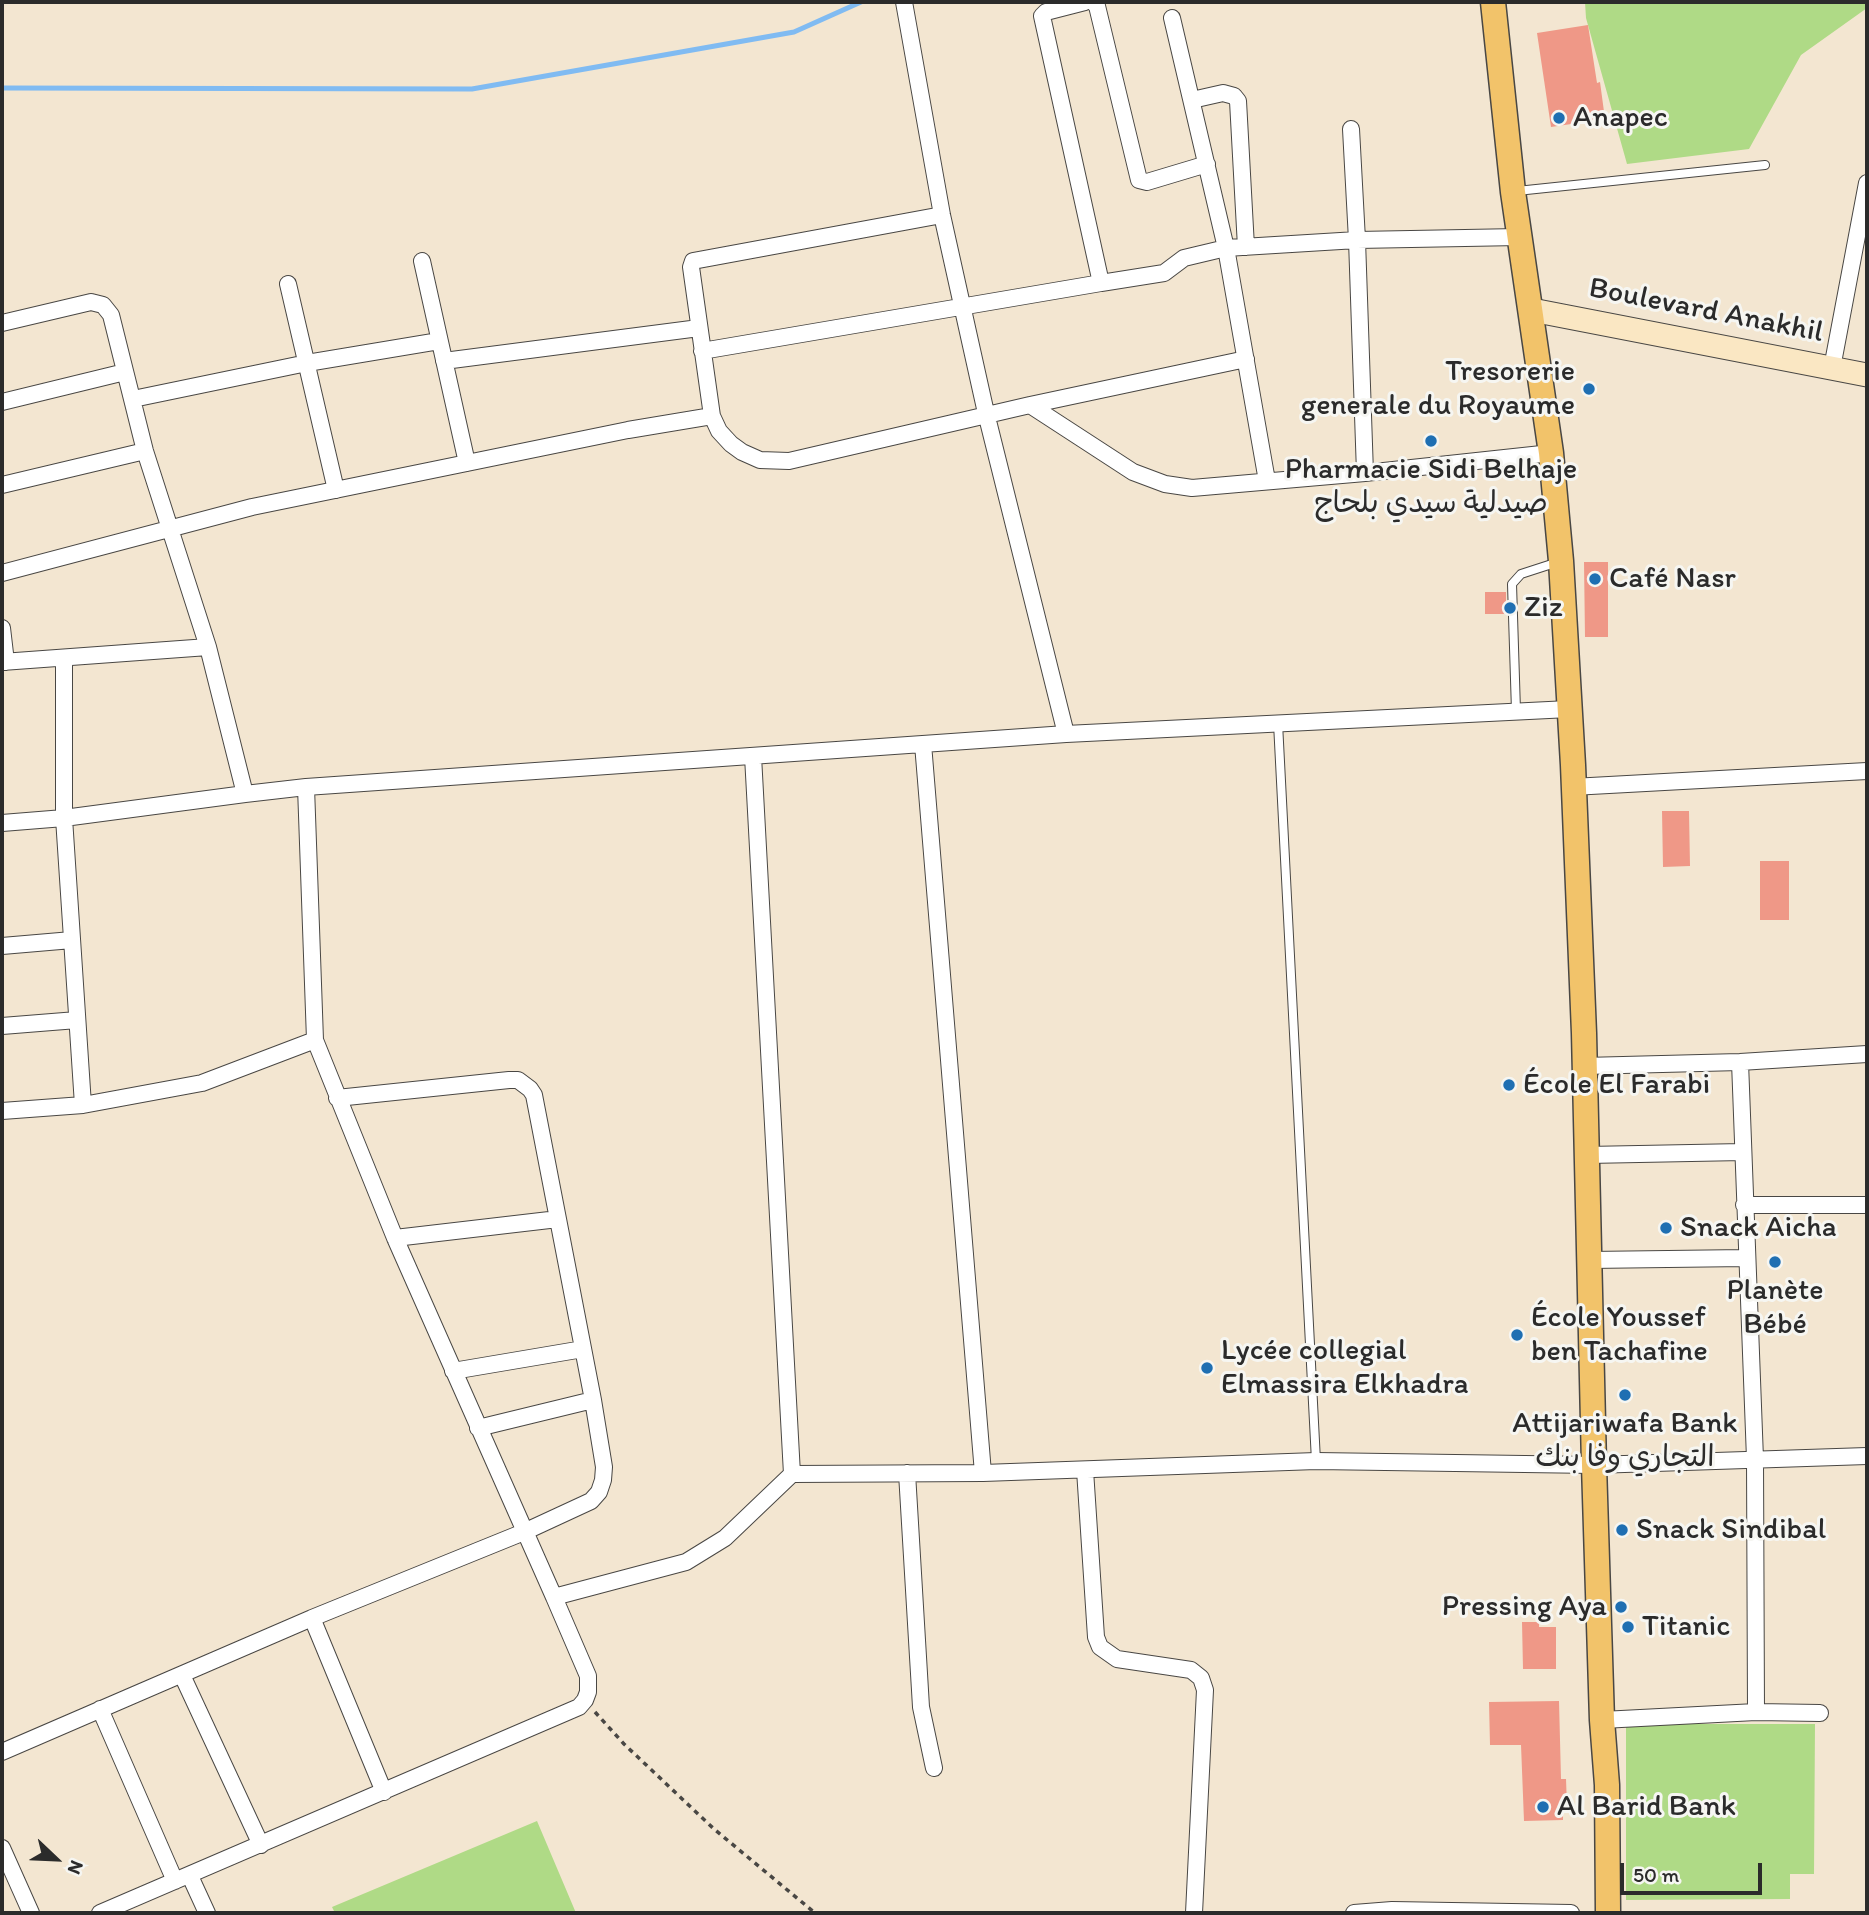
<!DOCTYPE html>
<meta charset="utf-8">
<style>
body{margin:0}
#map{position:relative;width:1869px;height:1915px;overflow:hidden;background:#f3e6d1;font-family:Itim,sans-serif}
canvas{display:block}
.frame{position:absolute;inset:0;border:4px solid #2b2b2b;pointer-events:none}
.north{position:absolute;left:21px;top:1824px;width:70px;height:70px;-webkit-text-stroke:5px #f6f6f2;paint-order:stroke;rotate:113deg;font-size:19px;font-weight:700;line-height:28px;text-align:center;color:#2b2b2b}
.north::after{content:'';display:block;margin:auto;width:24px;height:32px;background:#2b2b2b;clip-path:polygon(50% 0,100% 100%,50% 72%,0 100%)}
.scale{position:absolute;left:1620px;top:1863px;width:142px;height:32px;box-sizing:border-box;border:4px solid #2b2b2b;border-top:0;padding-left:9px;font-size:21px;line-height:24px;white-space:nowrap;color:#2b2b2b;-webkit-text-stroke:5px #f6f6f2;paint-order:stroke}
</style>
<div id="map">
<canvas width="1869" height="1915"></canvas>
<div class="frame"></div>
<div class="north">N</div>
<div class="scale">50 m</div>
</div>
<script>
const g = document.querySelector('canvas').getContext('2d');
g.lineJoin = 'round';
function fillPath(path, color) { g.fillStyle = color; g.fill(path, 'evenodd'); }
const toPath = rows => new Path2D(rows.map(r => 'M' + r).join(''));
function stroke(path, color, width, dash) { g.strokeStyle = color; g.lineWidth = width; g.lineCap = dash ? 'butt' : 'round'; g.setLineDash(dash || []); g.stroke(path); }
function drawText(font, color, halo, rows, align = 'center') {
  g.font = font + ' Itim,"Playpen Sans Arabic",sans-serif'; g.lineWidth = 6; g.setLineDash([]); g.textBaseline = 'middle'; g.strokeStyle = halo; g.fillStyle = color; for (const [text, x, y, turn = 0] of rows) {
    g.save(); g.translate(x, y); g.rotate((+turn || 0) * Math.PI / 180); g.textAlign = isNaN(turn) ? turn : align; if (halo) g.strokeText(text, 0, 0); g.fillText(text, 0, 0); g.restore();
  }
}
const green = toPath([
 [1585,2,1867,2,1867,8,1801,55,1749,149,1627,164,1586,18],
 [1626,1724,1815,1724,1814,1874,1790,1874,1790,1899,1626,1900],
 [537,1821,576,1913,335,1913,332,1907]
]);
const stream = toPath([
 [2,88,472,89,794,32,861,2]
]);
const building = toPath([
 [1588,25,1597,83,1600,82,1605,119,1551,127,1537,33],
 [1584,562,1608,562,1608,637,1585,637],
 [1485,592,1506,592,1506,614,1485,614],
 [1662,811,1689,811,1690,866,1663,867],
 [1760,861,1789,861,1789,920,1760,920],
 [1522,1622,1539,1622,1539,1627,1556,1627,1556,1669,1523,1669],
 [1559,1701,1561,1779,1566,1779,1567,1806,1563,1806,1563,1820,1524,1821,1521,1745,1490,1745,1489,1702]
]);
const path = toPath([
 [595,1712,624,1744,714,1829,815,1913]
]);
const lane = toPath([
 [1517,191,1765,165],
 [1516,711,1512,584,1521,574,1558,562],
 [1278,723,1316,1461]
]);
const street = toPath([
 [904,2,942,215,986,413,1066,734],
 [1085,2,1046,12,1042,16,1101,283,1164,273,1184,258,1226,248,1357,240,1519,237],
 [1093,2,1097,6,1139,180,1147,182,1207,164],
 [1172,18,1226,248,1267,481],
 [1192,100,1223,93,1234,96,1238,101,1246,247],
 [1351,129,1357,240,1365,473],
 [422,261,467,463],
 [288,284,336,490],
 [2,323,91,302,103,305,111,315,145,451,208,647,245,794,306,787,1066,734,1569,709],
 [702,351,1101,283],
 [444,361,699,328],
 [1832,368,1867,183],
 [133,399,307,363,439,341],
 [2,402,125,372],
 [1030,405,1246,359],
 [712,416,691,267,693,261,942,215],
 [2,485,145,451],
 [2,573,252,507,628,430,712,416,719,431,731,444,742,452,760,460,789,461,1030,405,1133,472,1165,484,1192,488,1365,473,1551,453],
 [2,628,6,662],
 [64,659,64,818,83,1105],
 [2,662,208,647],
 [923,744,983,1473],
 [306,787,315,1040,395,1238,554,1597,686,1562,725,1538,792,1474,753,756],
 [1572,787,1867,771],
 [2,823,64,818,245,794],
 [2,946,72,940],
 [2,1026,77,1020],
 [1740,1062,1755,1459,1756,1712],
 [1584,1066,1740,1062,1867,1054],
 [2,1111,83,1105,202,1083,315,1040],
 [1587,1155,1743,1152],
 [1744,1205,1867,1205],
 [395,1238,558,1219],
 [1589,1260,1746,1258],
 [453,1371,583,1349],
 [478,1428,593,1400],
 [1085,1470,1096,1637,1100,1647,1117,1659,1191,1670,1201,1678,1205,1690,1194,1913],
 [907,1473,921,1707,934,1768],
 [792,1474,983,1473,1316,1461,1594,1465,1867,1456],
 [312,1618,384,1792],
 [182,1675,261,1845],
 [100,1709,175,1881],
 [1602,1720,1756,1712,1820,1713],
 [2,1752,312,1618,524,1532,591,1501,599,1492,603,1480,604,1467,593,1400,534,1095,530,1089,518,1080,509,1080,337,1098],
 [2,1848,31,1913],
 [190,1876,207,1913],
 [100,1913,579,1707,585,1700,588,1692,588,1676,554,1597],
 [1354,1913,1392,1910,1571,1913]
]);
const secondary = toPath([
 [1532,310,1867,375]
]);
const primary = toPath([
 [1493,2,1513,192,1551,453,1561,561,1573,765,1584,1033,1594,1465,1602,1720,1607,1785,1608,1913]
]);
const markers = [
 [1559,118,7,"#1f6fb2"],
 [1589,389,7,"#1f6fb2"],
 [1431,441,7,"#1f6fb2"],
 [1595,579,7,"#1f6fb2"],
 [1510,608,7,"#1f6fb2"],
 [1509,1085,7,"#1f6fb2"],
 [1666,1228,7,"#1f6fb2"],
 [1775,1262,7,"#1f6fb2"],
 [1517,1335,7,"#1f6fb2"],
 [1207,1368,7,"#1f6fb2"],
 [1625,1395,7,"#1f6fb2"],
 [1622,1530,7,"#1f6fb2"],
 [1621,1607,7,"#1f6fb2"],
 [1628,1627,7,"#1f6fb2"],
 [1543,1807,7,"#1f6fb2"]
];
const poiNames = [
 ["Anapec",1573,118],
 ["Tresorerie",1575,372,"right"],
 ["generale du Royaume",1575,406,"right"],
 ["Pharmacie Sidi Belhaje",1431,470,"center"],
 ["صيدلية سيدي بلحاج",1431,504,"center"],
 ["Café Nasr",1609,579],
 ["Ziz",1524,608],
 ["École El Farabi",1523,1085],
 ["Snack Aicha",1680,1228],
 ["Planète",1775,1291,"center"],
 ["Bébé",1775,1325,"center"],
 ["École Youssef",1531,1318],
 ["ben Tachafine",1531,1352],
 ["Lycée collegial",1221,1351],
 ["Elmassira Elkhadra",1221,1385],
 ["Attijariwafa Bank",1625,1424,"center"],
 ["التجاري وفا بنك",1625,1458,"center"],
 ["Snack Sindibal",1636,1530],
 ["Pressing Aya",1607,1607,"right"],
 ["Titanic",1642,1627],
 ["Al Barid Bank",1557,1807]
];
const streetNames = [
 ["Boulevard Anakhil",1706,311,11]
];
fillPath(green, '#afda86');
stroke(stream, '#80bbf2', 5);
fillPath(building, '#ef9887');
stroke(lane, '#494744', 10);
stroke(street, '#494744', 18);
stroke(secondary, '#494744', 25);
stroke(primary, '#494744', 27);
stroke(path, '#494744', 3.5, [5, 5]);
stroke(lane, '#fff', 8);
stroke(street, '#fff', 16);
stroke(secondary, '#fae7c3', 23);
stroke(primary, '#f2c36a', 24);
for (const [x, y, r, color] of markers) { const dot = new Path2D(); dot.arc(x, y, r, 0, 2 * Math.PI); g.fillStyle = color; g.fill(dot); stroke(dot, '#f6f6f2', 2.5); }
drawText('30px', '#2b2b2b', '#f6f6f2', poiNames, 'left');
drawText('30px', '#2b2b2b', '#f6f6f2', streetNames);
</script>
